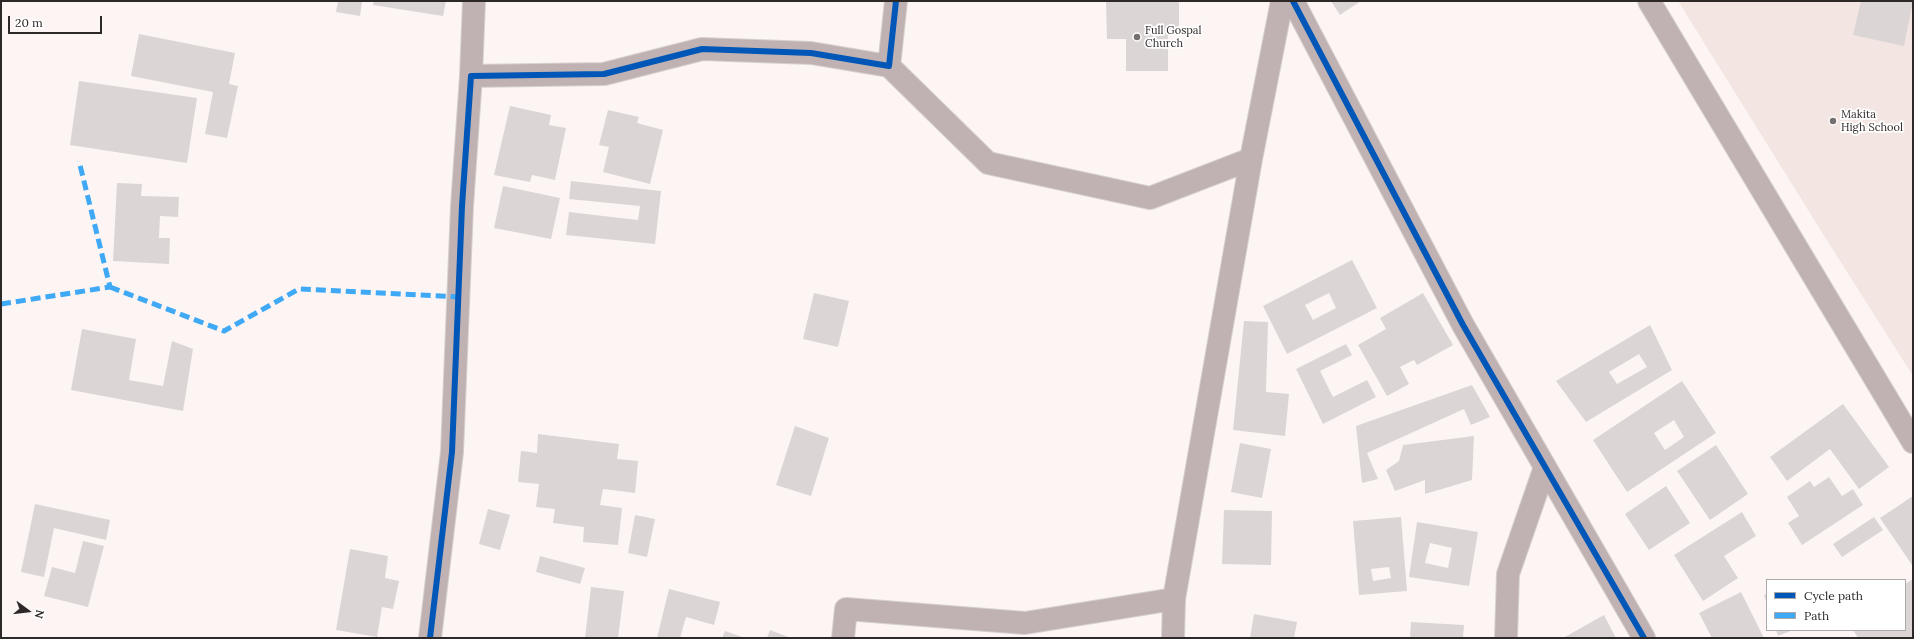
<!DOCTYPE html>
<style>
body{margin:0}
#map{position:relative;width:1914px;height:639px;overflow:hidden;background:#fcf5f4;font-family:Lora,serif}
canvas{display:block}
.frame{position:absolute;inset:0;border:2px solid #2d2928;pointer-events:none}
.legend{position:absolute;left:1766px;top:579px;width:140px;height:52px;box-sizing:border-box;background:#fff;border:1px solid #aba9a9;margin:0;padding:5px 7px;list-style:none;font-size:12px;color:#2d2928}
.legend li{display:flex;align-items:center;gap:8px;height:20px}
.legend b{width:20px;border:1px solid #aba9a9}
.north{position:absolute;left:8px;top:591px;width:40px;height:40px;-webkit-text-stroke:3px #fff;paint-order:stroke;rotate:105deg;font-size:11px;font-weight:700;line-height:16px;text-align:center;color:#2d2928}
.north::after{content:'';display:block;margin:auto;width:14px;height:18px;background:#2d2928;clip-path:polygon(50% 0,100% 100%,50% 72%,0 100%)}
.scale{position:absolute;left:8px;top:16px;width:94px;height:18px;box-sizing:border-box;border:2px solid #2d2928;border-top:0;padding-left:5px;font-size:12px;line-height:14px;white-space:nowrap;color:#2d2928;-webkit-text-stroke:3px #fff;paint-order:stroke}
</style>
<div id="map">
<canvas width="1914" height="639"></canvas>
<div class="frame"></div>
<ul class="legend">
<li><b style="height:5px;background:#0057b8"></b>Cycle path</li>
<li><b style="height:5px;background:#3fa9f5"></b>Path</li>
</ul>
<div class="north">N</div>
<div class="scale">20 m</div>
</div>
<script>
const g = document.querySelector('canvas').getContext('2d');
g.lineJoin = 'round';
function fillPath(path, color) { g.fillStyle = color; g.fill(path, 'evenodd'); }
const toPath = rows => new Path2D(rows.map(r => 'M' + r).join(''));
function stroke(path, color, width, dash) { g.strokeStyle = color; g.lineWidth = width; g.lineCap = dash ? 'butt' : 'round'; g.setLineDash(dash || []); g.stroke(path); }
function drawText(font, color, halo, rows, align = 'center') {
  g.font = font + ' Lora,serif'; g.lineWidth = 3.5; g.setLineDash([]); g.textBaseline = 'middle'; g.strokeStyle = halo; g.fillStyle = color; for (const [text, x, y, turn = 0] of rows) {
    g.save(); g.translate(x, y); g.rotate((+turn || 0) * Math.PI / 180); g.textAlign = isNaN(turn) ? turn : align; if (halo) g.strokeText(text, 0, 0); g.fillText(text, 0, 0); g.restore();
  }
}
const built = toPath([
 [1678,1,1913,1,1913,376,1828,242]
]);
const building = toPath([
 [338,1,362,2,360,16,336,12],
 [374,1,446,1,443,16,373,5],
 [1106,1,1179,1,1179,35,1168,35,1168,71,1126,71,1126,39,1107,39],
 [1331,1,1361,1,1340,15],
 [1861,1,1913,1,1904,46,1853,35],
 [139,34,235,53,229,84,238,86,227,138,205,134,213,92,131,76],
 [79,81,197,98,187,163,70,145],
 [510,106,551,115,549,125,566,128,555,180,532,175,530,182,494,175],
 [608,110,639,117,637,123,663,130,650,184,603,172,609,147,599,145],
 [571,181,661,191,655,244,566,235,569,212,638,220,640,206,569,199],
 [117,183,142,184,141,196,179,197,178,217,160,216,159,238,170,238,169,264,113,261],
 [503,186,560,198,551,239,494,228],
 [1352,260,1377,308,1287,354,1263,306],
 [1329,293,1336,308,1313,320,1305,305],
 [814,293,849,301,838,347,803,339],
 [1423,293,1453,345,1417,365,1414,360,1400,367,1409,384,1387,396,1358,345,1386,329,1380,318],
 [1244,321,1268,322,1266,392,1289,394,1285,436,1233,430],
 [1650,325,1672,370,1586,422,1556,381],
 [1639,354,1647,367,1617,384,1609,372],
 [82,329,136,339,129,380,163,386,172,341,193,349,183,411,71,390],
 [1346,344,1352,355,1320,371,1333,397,1367,380,1376,397,1323,424,1296,369],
 [1682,381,1716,433,1627,492,1593,440],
 [1674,420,1684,437,1665,450,1654,433],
 [1472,385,1490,417,1471,425,1464,409,1367,453,1378,479,1362,483,1356,426],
 [1843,404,1889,467,1859,489,1830,449,1787,481,1770,457],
 [795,426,829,438,811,496,776,485],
 [538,434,619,444,617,459,638,461,635,493,603,489,600,505,622,508,618,545,583,542,584,527,553,523,555,509,536,507,539,484,518,482,521,451,537,453],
 [1474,436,1472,480,1425,494,1425,480,1395,491,1386,470,1399,461,1403,445],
 [1240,443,1271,449,1262,498,1231,492],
 [1716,445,1748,494,1710,520,1677,471],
 [1829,477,1842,496,1853,489,1863,505,1802,545,1788,523,1799,516,1787,497,1810,481,1814,487],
 [1666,486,1690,523,1649,550,1625,514],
 [1913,496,1913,564,1912,565,1880,518],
 [35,504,110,520,106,540,54,528,44,577,21,572],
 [488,509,510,515,500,550,479,544],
 [1224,510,1272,511,1271,565,1222,564],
 [1742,512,1756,536,1724,556,1738,578,1703,601,1674,555],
 [635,515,655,519,647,557,628,553],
 [1401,517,1407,591,1359,595,1353,521],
 [1389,567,1391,578,1373,581,1371,569],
 [1874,517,1883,530,1842,557,1833,544],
 [1417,522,1478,532,1469,586,1409,577],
 [1430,543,1452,548,1448,568,1425,563],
 [83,541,104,546,88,607,44,596,52,567,75,573],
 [350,549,388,556,385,578,399,581,393,609,382,607,377,637,336,630],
 [540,556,585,568,580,584,536,572],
 [1913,579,1913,638,1858,638,1853,630,1905,630,1905,584],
 [591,587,624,591,618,638,585,638],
 [669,589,720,602,714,625,686,617,680,638,657,638],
 [1741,592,1764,638,1712,638,1699,613],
 [1767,594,1767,604,1764,595],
 [1254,614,1297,622,1294,638,1250,638],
 [1604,615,1616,638,1563,638],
 [1411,622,1464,625,1463,638,1410,638],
 [770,630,791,638,767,638],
 [1776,630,1793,630,1778,636],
 [725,631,745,638,722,638]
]);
const minor = toPath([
 [1293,1,1463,325,1644,638],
 [1649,1,1913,442],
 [889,66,988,163,1150,198,1251,159],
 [471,76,474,1],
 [430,638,452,452,462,206,471,76,604,74,702,49,811,53,889,66,896,1],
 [843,638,846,609,1025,623,1174,599],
 [1173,638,1174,599,1251,159,1282,1],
 [1506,638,1508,574,1545,467]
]);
const quiet = toPath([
 [110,287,224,331,299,289,459,297],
 [1,304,110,287,79,161]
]);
const cycleway = toPath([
 [1293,1,1463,325,1644,638],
 [430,638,452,452,462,206,471,76,604,74,702,49,811,53,889,66,896,1]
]);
const markers = [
 [1137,37,4,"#75706f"],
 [1833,121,4,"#75706f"]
];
const poiNames = [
 ["Full Gospal",1145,31],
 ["Church",1145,44],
 ["Makita",1841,115],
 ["High School",1841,128]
];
fillPath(built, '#f3e5e2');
fillPath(building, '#dbd6d5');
stroke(minor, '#d6d1d0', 24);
stroke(minor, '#c0b2b2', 22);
stroke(quiet, '#3fa9f5', 5, [10, 5]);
stroke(cycleway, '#0057b8', 6);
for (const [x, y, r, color] of markers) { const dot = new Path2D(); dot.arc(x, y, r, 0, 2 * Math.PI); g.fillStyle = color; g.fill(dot); stroke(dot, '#fff', 1.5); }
drawText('11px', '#2d2928', '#fff', poiNames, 'left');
</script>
